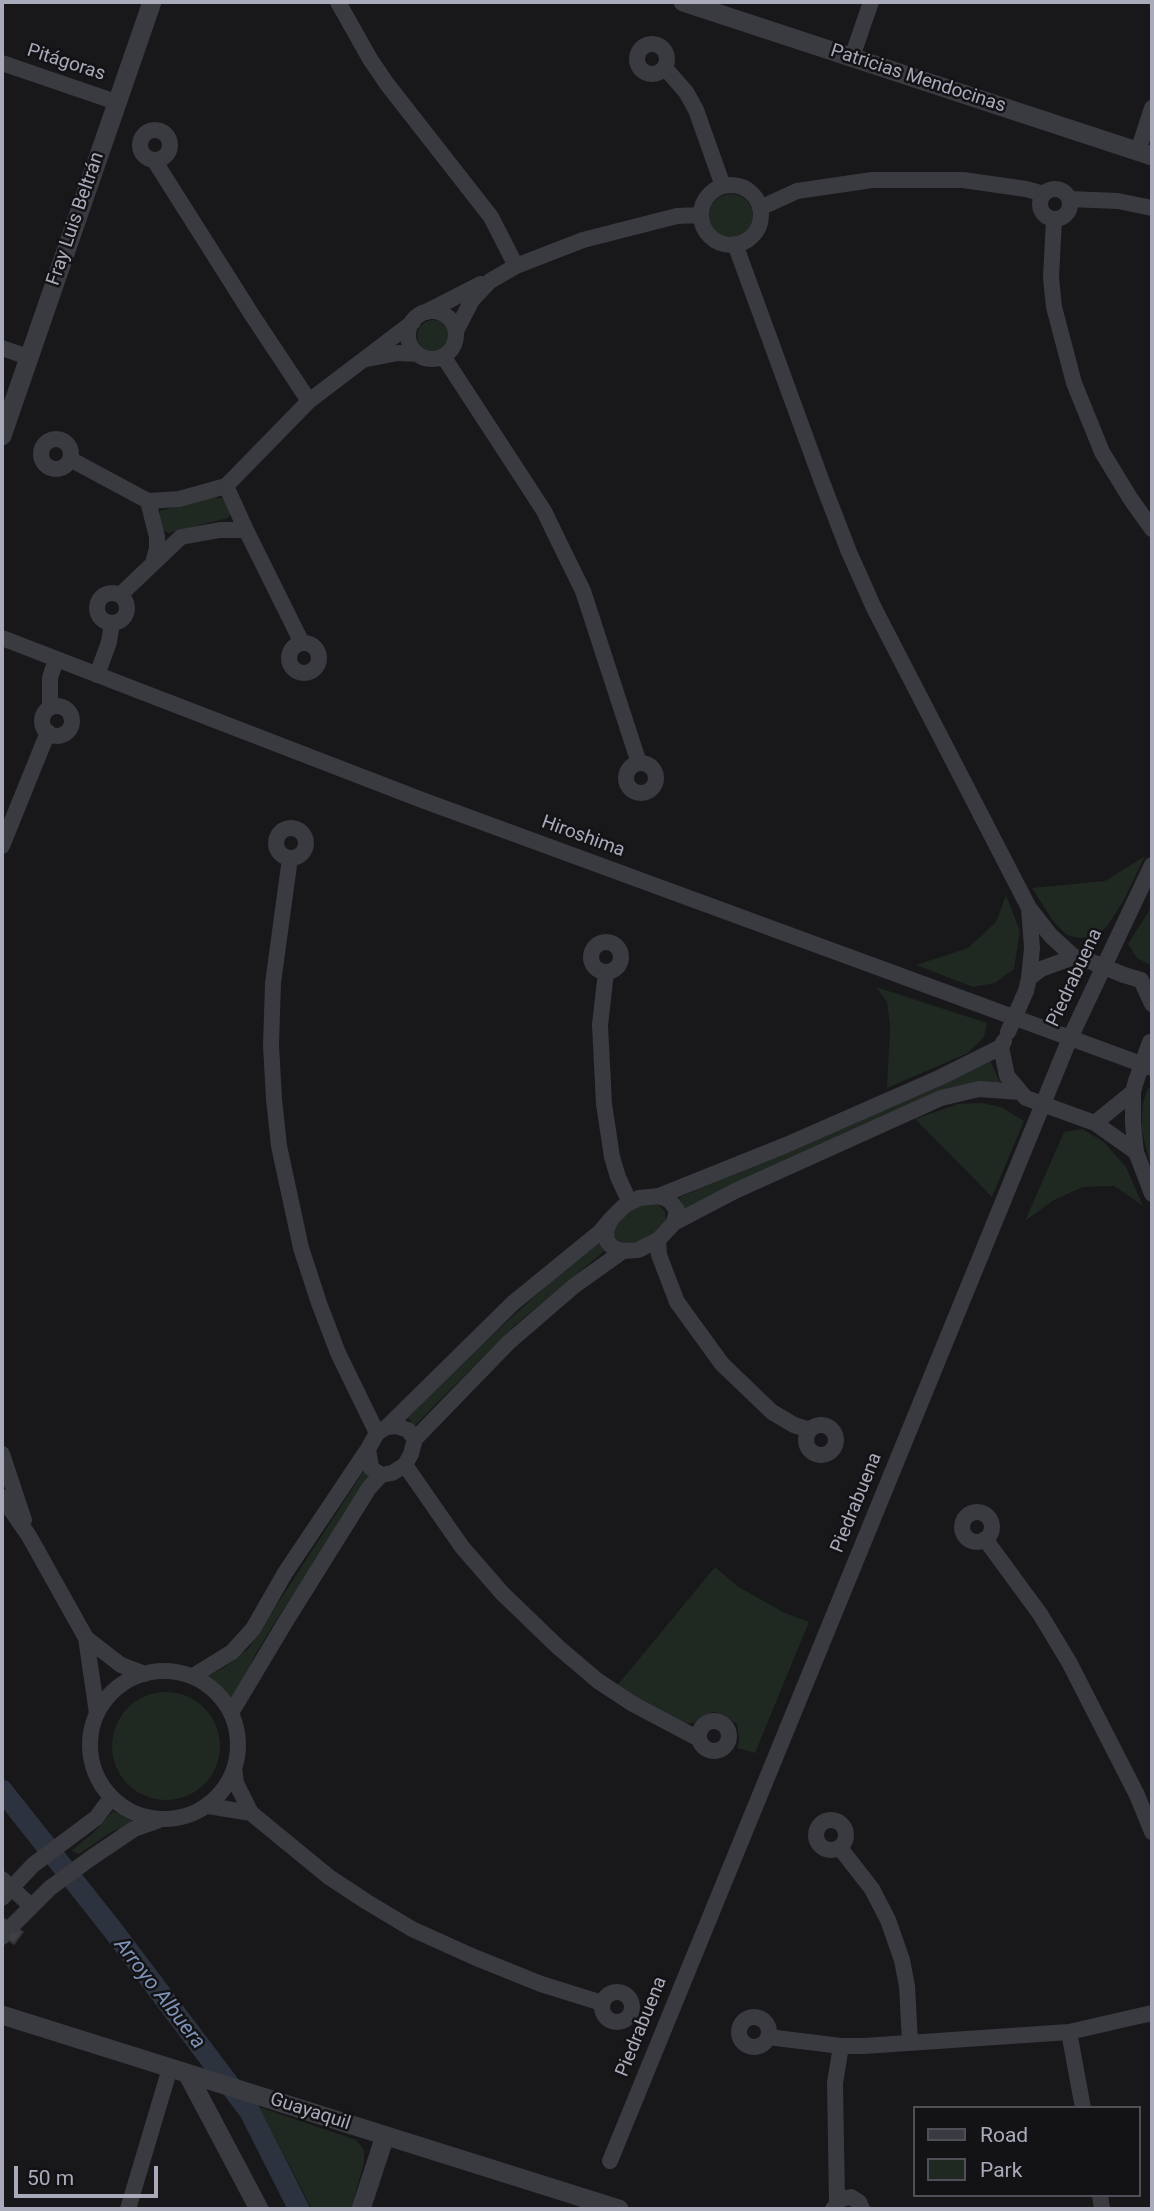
<!DOCTYPE html>
<meta charset="utf-8">
<style>
body{margin:0}
#map{position:relative;width:1154px;height:2211px;overflow:hidden;background:#18171a;font-family:Roboto,sans-serif}
canvas{display:block}
.frame{position:absolute;inset:0;border:4px solid #a9abba;pointer-events:none}
.legend{position:absolute;left:913px;top:2106px;width:228px;height:91px;box-sizing:border-box;background:#131215;border:2px solid #4f4f57;margin:0;padding:9px 12px;list-style:none;font-size:21px;color:#a9abba}
.legend li{display:flex;align-items:center;gap:14px;height:35px}
.legend b{width:35px;border:2px solid #4f4f57}
.scale{position:absolute;left:14px;top:2166px;width:144px;height:32px;box-sizing:border-box;border:4px solid #a9abba;border-top:0;padding-left:9px;font-size:21px;line-height:24px;white-space:nowrap;color:#a9abba;-webkit-text-stroke:5px #131215;paint-order:stroke}
</style>
<div id="map">
<canvas width="1154" height="2211"></canvas>
<div class="frame"></div>
<ul class="legend">
<li><b style="height:9px;background:#3a3a41"></b>Road</li>
<li><b style="height:19px;background:#1f2821"></b>Park</li>
</ul>
<div class="scale">50 m</div>
</div>
<script>
const g = document.querySelector('canvas').getContext('2d');
g.lineJoin = 'round';
function fillPath(path, color) { g.fillStyle = color; g.fill(path, 'evenodd'); }
const toPath = rows => new Path2D(rows.map(r => 'M' + r).join(''));
function stroke(path, color, width, dash) { g.strokeStyle = color; g.lineWidth = width; g.lineCap = dash ? 'butt' : 'round'; g.setLineDash(dash || []); g.stroke(path); }
function drawText(font, color, halo, rows, align = 'center') {
  g.font = font + ' Roboto,sans-serif'; g.lineWidth = 5; g.setLineDash([]); g.textBaseline = 'middle'; g.strokeStyle = halo; g.fillStyle = color; for (const [text, x, y, turn = 0] of rows) {
    g.save(); g.translate(x, y); g.rotate((+turn || 0) * Math.PI / 180); g.textAlign = isNaN(turn) ? turn : align; if (halo) g.strokeText(text, 0, 0); g.fillText(text, 0, 0); g.restore();
  }
}
const green = toPath([
 '709 216a22 22 0 1 1 44 0a22 22 0 1 1-44 0Z',
 '417 336a16 16 0 1 1 32 0a16 16 0 1 1-32 0Z',
 [210,498,222,498,229,506,231,513,228,518,168,533,163,530,158,517,160,511],
 [1145,856,1124,900,1108,925,1096,937,1078,938,1067,935,1053,921,1032,888,1105,881],
 [1006,895,1020,931,1014,969,995,983,973,987,916,965,968,948,996,922],
 [1152,906,1152,966,1137,958,1128,944],
 [876,987,987,1023,984,1037,968,1053,887,1088,890,1026,887,1002],
 [990,1060,1000,1083,940,1093,683,1211,682,1203,678,1198,936,1088],
 [1148,1088,1152,1089,1152,1173,1141,1127,1143,1103],
 [983,1103,1003,1108,1024,1121,992,1197,915,1119,958,1104],
 [1082,1129,1104,1142,1126,1167,1143,1206,1114,1186,1083,1187,1054,1200,1025,1221,1064,1132],
 [648,1204,658,1204,665,1212,666,1221,654,1233,643,1240,625,1244,616,1240,613,1234,614,1226,620,1218,635,1207],
 [602,1241,607,1249,515,1325,414,1426,408,1418,458,1366,557,1276],
 [365,1469,371,1475,277,1619,255,1655,231,1704,221,1689,205,1678,225,1667,248,1649],
 [715,1567,737,1586,785,1613,809,1622,755,1753,737,1748,739,1740,737,1724,722,1714,714,1712,703,1716,693,1723,682,1724,615,1688],
 '112 1746a54 54 0 1 1 108 0a54 54 0 1 1-108 0Z',
 [113,1811,137,1824,113,1831,79,1854,71,1851,93,1833],
 [259,2107,356,2140,364,2150,364,2163,351,2209,312,2209]
]);
const canal = toPath([
 [2,1790,112,1929,250,2112,299,2209]
]);
const building = toPath([
 [2,1917,23,1932,14,1944,2,1936,2,1917]
]);
const minor = toPath([
 [338,2,370,59,387,84,491,217,516,266],
 '637 59a15 15 0 1 1 30 0a15 15 0 1 1-30 0Z',
 [852,57,871,2],
 [2,63,116,102],
 [665,68,686,92,696,110,723,186],
 '140 145a15 15 0 1 1 30 0a15 15 0 1 1-30 0Z',
 [1138,151,1152,108],
 [154,160,252,315,309,401],
 '701 215a30 30 0 1 1 60 0a30 30 0 1 1-60 0Z',
 '1040 204a15 15 0 1 1 30 0a15 15 0 1 1-30 0Z',
 [1069,199,1118,201,1152,208],
 [760,208,797,191,872,180,963,180,1026,189,1044,194],
 [1054,219,1051,278,1054,307,1074,383,1102,452,1130,498,1152,529],
 [735,244,822,482,849,552,874,608,1029,908,1051,936,1074,957],
 '408 335a24 24 0 1 1 48 0a24 24 0 1 1-48 0Z',
 [426,312,481,284],
 [456,331,472,300,490,281,516,266,583,240,677,216,701,215],
 [2,348,28,357],
 [443,356,544,511,557,538,583,591,639,763],
 [367,359,398,353,418,354],
 '41 454a15 15 0 1 1 30 0a15 15 0 1 1-30 0Z',
 [70,459,148,501,179,499,226,486],
 [148,501,157,537,157,548,153,563],
 [246,530,302,643],
 '97 608a15 15 0 1 1 30 0a15 15 0 1 1-30 0Z',
 [120,595,181,537,220,530,246,530,226,486,309,401,413,322],
 [2,638,422,800,1152,1068],
 '289 658a15 15 0 1 1 30 0a15 15 0 1 1-30 0Z',
 [97,675,109,642,112,623],
 '42 721a15 15 0 1 1 30 0a15 15 0 1 1-30 0Z',
 [50,707,50,678,56,659],
 '626 778a15 15 0 1 1 30 0a15 15 0 1 1-30 0Z',
 '276 843a15 15 0 1 1 30 0a15 15 0 1 1-30 0Z',
 [2,846,48,732],
 [290,858,273,983,271,1045,274,1099,279,1146,301,1248,319,1303,338,1353,377,1433],
 '591 957a15 15 0 1 1 30 0a15 15 0 1 1-30 0Z',
 [606,972,600,1025,604,1104,612,1157,618,1177,630,1203],
 [1124,975,1141,980,1152,1004],
 [1029,978,1032,948,1029,908],
 [1026,991,1029,978,1041,969,1074,957,1082,958],
 [1004,1041,1001,1047,1007,1076,1023,1095],
 [1136,1081,1133,1092,1133,1124,1136,1152,1152,1194],
 [1070,1114,1095,1123,1133,1092],
 [1095,1123,1136,1152],
 [659,1196,786,1145,941,1077,1001,1047],
 [659,1196,669,1200,677,1210,674,1223,658,1240,638,1250,623,1251,613,1248,607,1241,606,1231,611,1219,624,1206,639,1198,659,1196],
 [674,1223,735,1191,941,1098,979,1089,1020,1092],
 [658,1240,659,1255,677,1302,722,1364,772,1412,794,1425,810,1430],
 '806 1440a15 15 0 1 1 30 0a15 15 0 1 1-30 0Z',
 [396,1426,408,1430,415,1439,411,1454,405,1465,392,1473,381,1475,371,1468,368,1449,377,1433,387,1427,396,1426],
 [387,1427,513,1303,600,1232,611,1219],
 [415,1439,509,1342,574,1286,623,1251],
 [2,1454,24,1520],
 [405,1465,462,1547,502,1593,558,1647,598,1681,633,1704,699,1739],
 [2,1497,29,1536,86,1638,97,1713],
 '962 1527a15 15 0 1 1 30 0a15 15 0 1 1-30 0Z',
 [985,1539,1040,1614,1069,1662,1137,1795,1152,1832],
 [86,1638,121,1665,145,1674],
 '90 1745a74 74 0 1 1 148 0a74 74 0 1 1-148 0Z',
 [193,1676,232,1652,253,1629,285,1573,368,1449],
 [231,1713,286,1621,369,1488,381,1475],
 '699 1736a15 15 0 1 1 30 0a15 15 0 1 1-30 0Z',
 [234,1769,236,1783,251,1813,329,1877,367,1902,412,1929,474,1957,541,1984,602,2003],
 [208,1806,251,1813],
 '816 1835a15 15 0 1 1 30 0a15 15 0 1 1-30 0Z',
 [840,1848,872,1889,888,1920,902,1960,907,1986,910,2042],
 [2,1879,31,1906],
 [2,1898,33,1865,96,1818,111,1798],
 [13,1925,50,1888,91,1858,134,1829,157,1821],
 [2,1937,2,1936],
 '602 2007a15 15 0 1 1 30 0a15 15 0 1 1-30 0Z',
 '739 2032a15 15 0 1 1 30 0a15 15 0 1 1-30 0Z',
 [1069,2032,1083,2108],
 [768,2037,841,2046,864,2046,1069,2032,1152,2013],
 [610,2161,1070,1038,1152,865],
 [1100,2195,1102,2209],
 [837,2202,835,2083,841,2046],
 [128,2209,170,2068],
 [833,2209,841,2199,851,2197,859,2202,862,2209]
]);
const tertiary = toPath([
 [683,2,1152,156],
 [2,436,152,2],
 [2,2015,619,2209],
 [187,2073,259,2209],
 [361,2209,385,2136]
]);
const minorBridge = toPath([
 [1082,958,1124,975],
 [1008,1032,1026,991],
 [1136,1081,1150,1042],
 [1026,1098,1070,1114]
]);
const streetNames = [
 ["Pitágoras",66,63,18],
 ["Patricias Mendocinas",918,79,18],
 ["Fray Luis Beltrán",76,219,-71],
 ["Hiroshima",583,837,20],
 ["Piedrabuena",1075,978,-65],
 ["Piedrabuena",857,1503,-68],
 ["Piedrabuena",642,2027,-68],
 ["Guayaquil",310,2112,18]
];
const waterNames = [
 ["Arroyo Albuera",159,1994,52]
];
fillPath(green, '#1f2821');
stroke(canal, '#2c333f', 21);
fillPath(building, '#3f3f44');
stroke(building, '#323136', 2);
stroke(minor, '#3a3a41', 16);
stroke(tertiary, '#3a3a41', 19);
stroke(minorBridge, '#3a3a41', 16);
drawText('19px', '#a9abba', '#131215', streetNames);
drawText('italic 21px', '#7e93b7', '#131215', waterNames);
</script>
